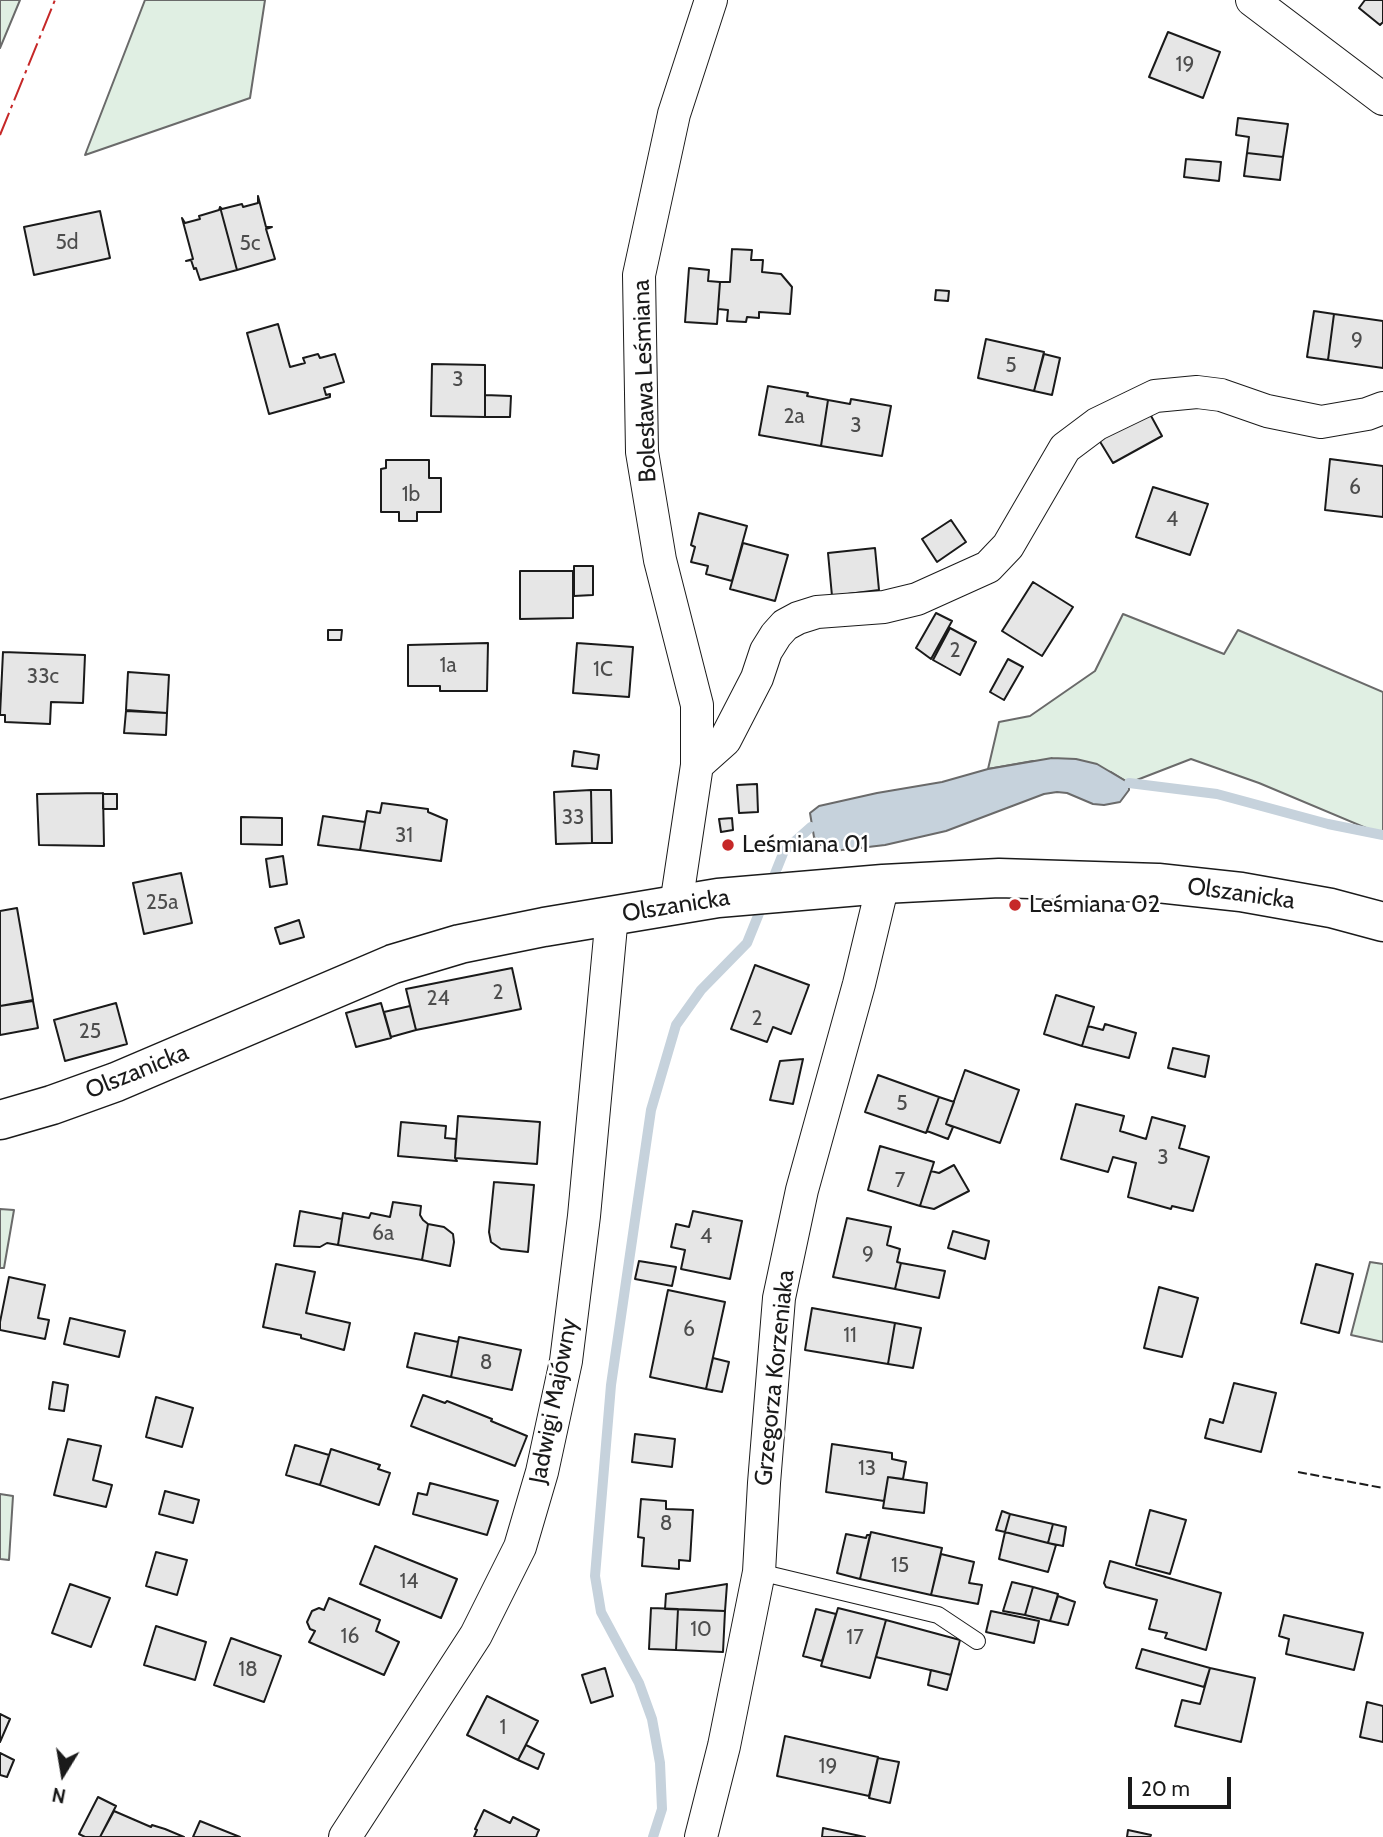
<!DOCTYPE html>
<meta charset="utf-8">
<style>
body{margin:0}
#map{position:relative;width:1383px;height:1837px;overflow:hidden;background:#fff;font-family:Cabin,sans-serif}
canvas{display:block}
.north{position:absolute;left:28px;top:1739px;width:70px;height:70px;-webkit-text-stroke:5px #fff;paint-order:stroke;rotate:191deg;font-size:19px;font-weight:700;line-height:28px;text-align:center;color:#1a1a1a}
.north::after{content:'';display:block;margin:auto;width:24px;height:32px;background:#1a1a1a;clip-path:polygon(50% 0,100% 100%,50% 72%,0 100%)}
.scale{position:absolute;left:1128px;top:1777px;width:103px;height:32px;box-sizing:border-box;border:4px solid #1a1a1a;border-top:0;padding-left:9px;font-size:21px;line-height:24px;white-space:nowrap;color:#1a1a1a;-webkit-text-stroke:5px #fff;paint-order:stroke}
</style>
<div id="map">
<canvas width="1383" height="1837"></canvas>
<div class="north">N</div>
<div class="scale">20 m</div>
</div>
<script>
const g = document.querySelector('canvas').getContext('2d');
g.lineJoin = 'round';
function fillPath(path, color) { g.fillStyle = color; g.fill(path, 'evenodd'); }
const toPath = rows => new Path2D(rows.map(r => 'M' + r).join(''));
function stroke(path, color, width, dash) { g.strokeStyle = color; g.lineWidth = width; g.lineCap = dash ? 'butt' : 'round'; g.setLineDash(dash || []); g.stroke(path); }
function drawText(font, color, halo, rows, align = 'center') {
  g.font = font + ' Cabin,sans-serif'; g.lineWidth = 5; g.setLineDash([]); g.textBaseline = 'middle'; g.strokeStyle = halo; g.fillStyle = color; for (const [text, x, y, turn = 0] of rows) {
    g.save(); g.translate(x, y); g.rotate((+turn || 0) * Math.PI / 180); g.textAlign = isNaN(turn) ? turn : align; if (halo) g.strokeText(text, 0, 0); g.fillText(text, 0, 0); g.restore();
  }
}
const green = toPath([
 [0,0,20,0,0,48,0,0],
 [145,0,265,0,250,98,85,155,145,0],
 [1123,614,1224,654,1238,630,1383,692,1383,835,1259,783,1191,759,1129,783,1111,772,1033,761,988,769,999,722,1030,716,1095,671,1123,614],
 [0,1209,14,1210,4,1268,0,1268,0,1209],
 [1370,1262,1383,1264,1383,1342,1351,1335,1370,1262],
 [0,1494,13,1496,9,1560,0,1559,0,1494]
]);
const water = toPath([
 [1052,758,1076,759,1097,764,1129,783,1129,790,1120,802,1104,805,1093,804,1067,793,1057,792,1044,794,946,831,885,845,834,851,821,845,814,837,810,813,819,806,877,793,942,782,988,769,1052,758]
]);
const stream = toPath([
 [1129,783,1217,794,1328,824,1383,835],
 [770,886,784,851,811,827],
 [653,1837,662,1809,660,1763,652,1719,639,1683,601,1612,595,1576,611,1385,651,1110,676,1025,701,990,747,943,764,901]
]);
const building = toPath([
 [1365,0,1383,0,1383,22,1380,25,1359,8,1365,0],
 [1168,32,1220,52,1203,98,1149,77,1168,32],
 [1238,118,1288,124,1283,157,1247,153,1249,137,1236,135,1238,118],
 [1247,153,1283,157,1280,180,1244,176,1247,153],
 [1186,159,1221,162,1219,181,1184,177,1186,159],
 [258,196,266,227,272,227,266,229,275,259,237,270,220,207,222,209,242,204,243,207,258,203,258,196],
 [220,207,237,270,200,280,196,268,194,269,191,260,186,261,193,259,182,218,185,223,200,219,199,216,219,210,220,207],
 [100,211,110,258,34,275,24,227,100,211],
 [732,249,752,250,751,260,763,260,762,272,781,274,792,287,790,314,759,312,759,318,747,317,746,322,727,321,728,310,718,309,720,282,730,282,732,249],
 [689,268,709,270,708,281,720,282,717,324,685,322,689,268],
 [936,290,949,291,948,301,935,300,936,290],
 [1314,311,1334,314,1328,360,1307,357,1314,311],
 [1334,314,1383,321,1383,368,1328,360,1334,314],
 [278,324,290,367,305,363,303,358,318,354,320,358,335,354,344,382,324,388,326,395,330,394,330,397,269,414,247,333,278,324],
 [986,339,1044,352,1034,391,978,378,986,339],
 [1044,354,1060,358,1052,395,1034,391,1044,354],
 [432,364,485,365,485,417,431,416,432,364],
 [768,386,808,393,807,396,828,400,821,446,759,435,768,386],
 [485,395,511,396,510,417,485,417,485,395],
 [851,399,891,406,882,456,821,446,828,400,850,404,851,399],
 [1150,414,1162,436,1113,463,1099,440,1150,414],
 [1330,459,1383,466,1383,517,1325,510,1330,459],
 [386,460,429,460,429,478,441,478,441,512,417,512,417,521,399,521,399,512,381,512,381,469,386,468,386,460],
 [1153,487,1208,504,1190,555,1136,537,1153,487],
 [699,513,747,526,732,581,706,574,708,566,691,562,695,547,691,545,699,513],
 [951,520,966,542,937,562,922,539,951,520],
 [743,543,788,555,775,601,730,589,743,543],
 [875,548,879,590,832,596,828,553,875,548],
 [574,566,593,566,593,595,574,596,574,566],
 [520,571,573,571,573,618,520,619,520,571],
 [1033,582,1073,607,1042,656,1002,631,1033,582],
 [936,613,952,621,931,659,916,648,936,613],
 [950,628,976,642,960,675,933,660,950,628],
 [328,630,342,630,341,640,328,640,328,630],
 [488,643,487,691,440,691,440,686,408,686,408,645,488,643],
 [577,643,633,647,629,697,573,693,577,643],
 [3,652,85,655,83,703,51,702,50,724,5,722,5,715,0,715,3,652],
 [1008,659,1023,667,1004,700,990,692,1008,659],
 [128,672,169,675,167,713,126,710,128,672],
 [126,711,167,713,166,735,124,733,126,711],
 [574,751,599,755,597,769,572,766,574,751],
 [757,784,758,812,739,813,737,785,757,784],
 [591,790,592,843,556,844,554,792,591,790],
 [591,790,611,790,612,843,592,843,591,790],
 [103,793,104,846,39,845,37,794,103,793],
 [103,794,117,794,117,809,103,809,103,794],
 [382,803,428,809,428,812,447,820,441,861,360,850,367,811,380,813,382,803],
 [323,816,365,822,360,850,318,845,323,816],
 [241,817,282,818,282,845,241,844,241,817],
 [732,818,733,830,721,832,719,819,732,818],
 [283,856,287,884,270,887,266,859,283,856],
 [181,873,192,923,144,934,133,883,181,873],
 [17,908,33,1000,0,1006,0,911,17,908],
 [299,920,304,937,280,944,275,928,299,920],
 [755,965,809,985,791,1034,773,1027,767,1042,731,1029,755,965],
 [512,968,521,1009,416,1030,406,989,512,968],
 [1056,995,1094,1007,1082,1046,1044,1034,1056,995],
 [33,1001,38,1028,0,1035,0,1006,33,1001],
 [116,1003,127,1044,65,1061,54,1020,116,1003],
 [381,1003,391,1038,356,1047,346,1013,381,1003],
 [410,1006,416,1030,391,1037,384,1012,410,1006],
 [1105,1024,1136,1033,1129,1058,1082,1046,1088,1026,1103,1030,1105,1024],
 [1173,1048,1209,1056,1205,1077,1168,1068,1173,1048],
 [803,1059,793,1104,770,1100,780,1061,803,1059],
 [965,1070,1019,1090,1000,1143,946,1124,965,1070],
 [878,1075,939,1097,926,1133,865,1112,878,1075],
 [939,1097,954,1102,946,1124,953,1127,948,1139,927,1131,939,1097],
 [1076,1104,1124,1116,1120,1131,1146,1139,1152,1117,1185,1126,1179,1148,1209,1157,1193,1211,1172,1206,1171,1209,1128,1197,1136,1163,1113,1157,1108,1172,1061,1159,1076,1104],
 [458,1116,540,1122,537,1164,455,1158,458,1116],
 [401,1122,446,1126,445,1138,456,1139,455,1158,457,1161,398,1156,401,1122],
 [880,1146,934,1162,920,1206,868,1190,880,1146],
 [954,1165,969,1191,934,1209,920,1206,931,1171,939,1173,954,1165],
 [494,1182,534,1185,528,1252,501,1249,491,1242,489,1232,494,1182],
 [393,1202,421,1206,420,1215,423,1220,428,1224,422,1260,338,1245,343,1213,369,1218,371,1213,390,1217,393,1202],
 [300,1211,342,1219,338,1245,327,1243,320,1247,294,1246,300,1211],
 [693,1211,742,1221,730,1279,681,1269,685,1250,671,1247,676,1224,689,1227,693,1211],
 [847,1218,891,1227,887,1245,900,1249,897,1262,901,1263,895,1289,833,1277,847,1218],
 [428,1224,444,1227,453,1234,454,1242,450,1266,422,1260,428,1224],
 [953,1231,989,1241,985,1259,948,1248,953,1231],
 [639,1261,676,1267,672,1286,635,1279,639,1261],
 [901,1263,945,1271,939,1298,895,1289,901,1263],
 [276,1264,315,1272,306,1313,350,1323,344,1350,301,1338,301,1335,263,1327,276,1264],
 [1316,1264,1353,1274,1339,1333,1301,1323,1316,1264],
 [9,1277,45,1285,38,1318,49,1320,45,1339,0,1330,0,1322,9,1277],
 [1159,1287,1198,1298,1182,1357,1144,1348,1159,1287],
 [668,1290,725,1302,706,1389,650,1377,668,1290],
 [812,1308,895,1323,888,1364,805,1350,812,1308],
 [70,1318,125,1331,119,1357,64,1344,70,1318],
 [895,1323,921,1328,913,1368,888,1364,895,1323],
 [415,1333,458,1342,451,1377,407,1367,415,1333],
 [459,1337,521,1350,512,1390,451,1377,459,1337],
 [713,1358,729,1362,722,1392,706,1389,713,1358],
 [53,1382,68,1385,64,1411,49,1409,53,1382],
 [1234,1383,1276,1393,1261,1452,1205,1438,1210,1419,1223,1423,1234,1383],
 [423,1395,445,1403,447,1401,492,1419,491,1421,527,1436,515,1466,411,1426,423,1395],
 [156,1397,193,1408,182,1447,146,1437,156,1397],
 [635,1434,675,1439,672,1467,632,1462,635,1434],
 [68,1439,101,1446,93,1480,112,1485,106,1507,54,1495,68,1439],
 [832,1444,892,1453,892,1459,906,1462,903,1479,888,1477,884,1501,826,1492,832,1444],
 [295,1445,329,1455,320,1485,286,1475,295,1445],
 [331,1449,380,1465,378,1469,390,1473,379,1505,320,1485,331,1449],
 [888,1477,927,1483,924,1513,883,1508,888,1477],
 [430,1483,498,1501,487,1535,413,1514,418,1493,427,1495,430,1483],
 [165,1491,199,1500,193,1523,159,1514,165,1491],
 [641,1499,666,1501,666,1509,693,1510,690,1561,679,1560,679,1569,642,1566,644,1538,638,1537,641,1499],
 [1150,1510,1186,1520,1170,1574,1136,1565,1150,1510],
 [1002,1511,1010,1514,1005,1532,996,1530,1002,1511],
 [1010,1514,1053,1524,1048,1543,1005,1532,1010,1514],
 [1053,1524,1066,1527,1063,1546,1048,1543,1053,1524],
 [871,1532,942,1548,931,1595,860,1579,871,1532],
 [1005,1532,1056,1545,1048,1572,999,1559,1005,1532],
 [846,1534,866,1538,867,1535,870,1535,860,1579,837,1573,846,1534],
 [375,1546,457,1579,441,1618,360,1584,375,1546],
 [156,1552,187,1560,177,1595,146,1586,156,1552],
 [941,1554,974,1562,969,1583,982,1585,978,1604,931,1595,941,1554],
 [1110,1561,1221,1593,1206,1650,1165,1638,1167,1633,1149,1629,1157,1600,1106,1587,1104,1583,1110,1561],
 [1012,1582,1033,1587,1025,1615,1003,1611,1012,1582],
 [70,1584,110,1598,91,1647,52,1633,70,1584],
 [727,1584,725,1611,665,1609,666,1594,727,1584],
 [1033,1587,1058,1594,1050,1621,1025,1615,1033,1587],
 [1058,1596,1075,1602,1068,1625,1050,1621,1058,1596],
 [329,1598,380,1620,376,1631,399,1642,384,1675,309,1642,315,1631,310,1629,307,1622,312,1611,319,1608,324,1610,329,1598],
 [651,1608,678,1609,676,1650,649,1649,651,1608],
 [838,1608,886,1620,870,1678,821,1666,838,1608],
 [678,1609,725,1611,723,1652,676,1650,678,1609],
 [816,1609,836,1614,822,1661,803,1656,816,1609],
 [991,1611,1039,1621,1034,1643,986,1632,991,1611],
 [1284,1615,1363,1633,1354,1670,1286,1654,1289,1639,1279,1636,1284,1615],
 [886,1620,960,1640,951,1675,876,1657,886,1620],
 [156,1626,206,1642,195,1680,144,1665,156,1626],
 [231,1638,281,1656,264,1702,214,1685,231,1638],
 [1142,1649,1210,1668,1204,1687,1136,1668,1142,1649],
 [605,1668,613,1696,591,1703,582,1675,605,1668],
 [1210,1668,1255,1678,1241,1742,1175,1726,1182,1700,1200,1704,1210,1668],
 [931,1670,951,1675,947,1690,928,1685,931,1670],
 [487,1696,538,1721,518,1760,467,1735,487,1696],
 [1367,1702,1383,1706,1383,1742,1360,1737,1367,1702],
 [0,1714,10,1719,0,1742,0,1714],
 [785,1736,878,1757,869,1796,777,1776,785,1736],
 [526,1745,544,1754,538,1769,518,1760,526,1745],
 [0,1753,14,1760,7,1777,0,1775,0,1753],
 [878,1758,899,1762,890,1803,869,1798,878,1758],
 [98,1797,116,1806,100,1837,85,1837,79,1834,98,1797],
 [484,1810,510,1823,513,1817,539,1830,538,1832,536,1837,474,1837,477,1830,475,1829,484,1810],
 [114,1811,151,1827,152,1825,165,1829,184,1837,100,1837,114,1811],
 [200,1821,240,1837,193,1837,200,1821],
 [823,1828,865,1837,822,1837,823,1828],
 [1128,1830,1151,1835,1150,1837,1127,1837,1128,1830]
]);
const service = toPath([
 [759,1572,938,1615,977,1641]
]);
const minor = toPath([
 [1252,0,1383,99],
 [697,765,725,740,757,678,766,651,776,635,785,625,798,618,817,612,884,607,917,599,988,567,1008,546,1065,448,1097,424,1155,396,1197,392,1221,395,1267,411,1321,422,1367,414,1383,408],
 [676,905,697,765,697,705,660,560,642,452,639,275,674,114,711,0],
 [345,1837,476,1635,520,1547,542,1472,566,1361,584,1216,612,915],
 [701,1837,724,1746,759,1572,764,1483,779,1298,802,1190,859,984,883,884]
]);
const tertiary = toPath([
 [0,1120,52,1105,116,1082,393,964,460,944,544,927,718,898,883,884,999,878,1158,883,1241,892,1331,908,1383,922]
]);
const fence = toPath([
 [1298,1472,1383,1488]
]);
const power = toPath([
 [0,135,55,0]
]);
const markers = [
 [728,845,7,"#c62828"],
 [1015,905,7,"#c62828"]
];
const numberNames = [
 ["19",1185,65],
 ["5d",67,243],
 ["5c",250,244],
 ["9",1357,341],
 ["5",1011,366],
 ["3",458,380],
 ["2a",794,417],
 ["3",856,426],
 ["6",1355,488],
 ["1b",411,495],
 ["4",1172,520],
 ["2",955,651],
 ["1a",448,666],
 ["1C",603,670],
 ["33c",43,677],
 ["33",573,818],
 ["31",404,836],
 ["25a",162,903],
 ["2",498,993],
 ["24",438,999],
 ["2",757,1019],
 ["25",90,1032],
 ["5",902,1104],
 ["3",1163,1158],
 ["7",900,1181],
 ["6a",383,1234],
 ["4",706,1237],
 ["9",868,1255],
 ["6",689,1330],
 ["11",850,1336],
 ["8",486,1363],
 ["13",867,1469],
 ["8",666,1524],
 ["15",900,1566],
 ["14",409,1582],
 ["10",701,1630],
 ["16",350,1637],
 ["17",855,1638],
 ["18",248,1670],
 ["1",503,1728],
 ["19",828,1767]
];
const streetNames = [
 ["Bolesława Leśmiana",645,381,-92],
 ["Olszanicka",1241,894,8],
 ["Olszanicka",676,906,-9],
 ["Olszanicka",137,1072,-22],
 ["Grzegorza Korzeniaka",775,1378,-84],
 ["Jadwigi Majówny",554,1401,-79]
];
const poiNames = [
 ["Leśmiana 01",742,845],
 ["Leśmiana 02",1029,905]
];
fillPath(green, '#e0efe3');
stroke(green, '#6a6a6a', 2);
fillPath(water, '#c6d2dc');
stroke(water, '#6a6a6a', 2);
stroke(stream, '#c6d2dc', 10);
fillPath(building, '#e6e6e6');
stroke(building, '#1a1a1a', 2);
stroke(service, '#1a1a1a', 18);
stroke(minor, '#1a1a1a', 34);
stroke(tertiary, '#1a1a1a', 41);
stroke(service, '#fff', 16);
stroke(minor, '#fff', 32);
stroke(tertiary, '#fff', 38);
stroke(fence, '#1a1a1a', 2, [9, 3.5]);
stroke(power, '#c62828', 2, [24, 5, 3.5, 5]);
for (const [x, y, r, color] of markers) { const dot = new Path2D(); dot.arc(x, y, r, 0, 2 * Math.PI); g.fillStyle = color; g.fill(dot); stroke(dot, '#fff', 2.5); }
drawText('21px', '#4d4d4d', null, numberNames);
drawText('24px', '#1a1a1a', '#fff', streetNames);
drawText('24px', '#1a1a1a', '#fff', poiNames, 'left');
</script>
